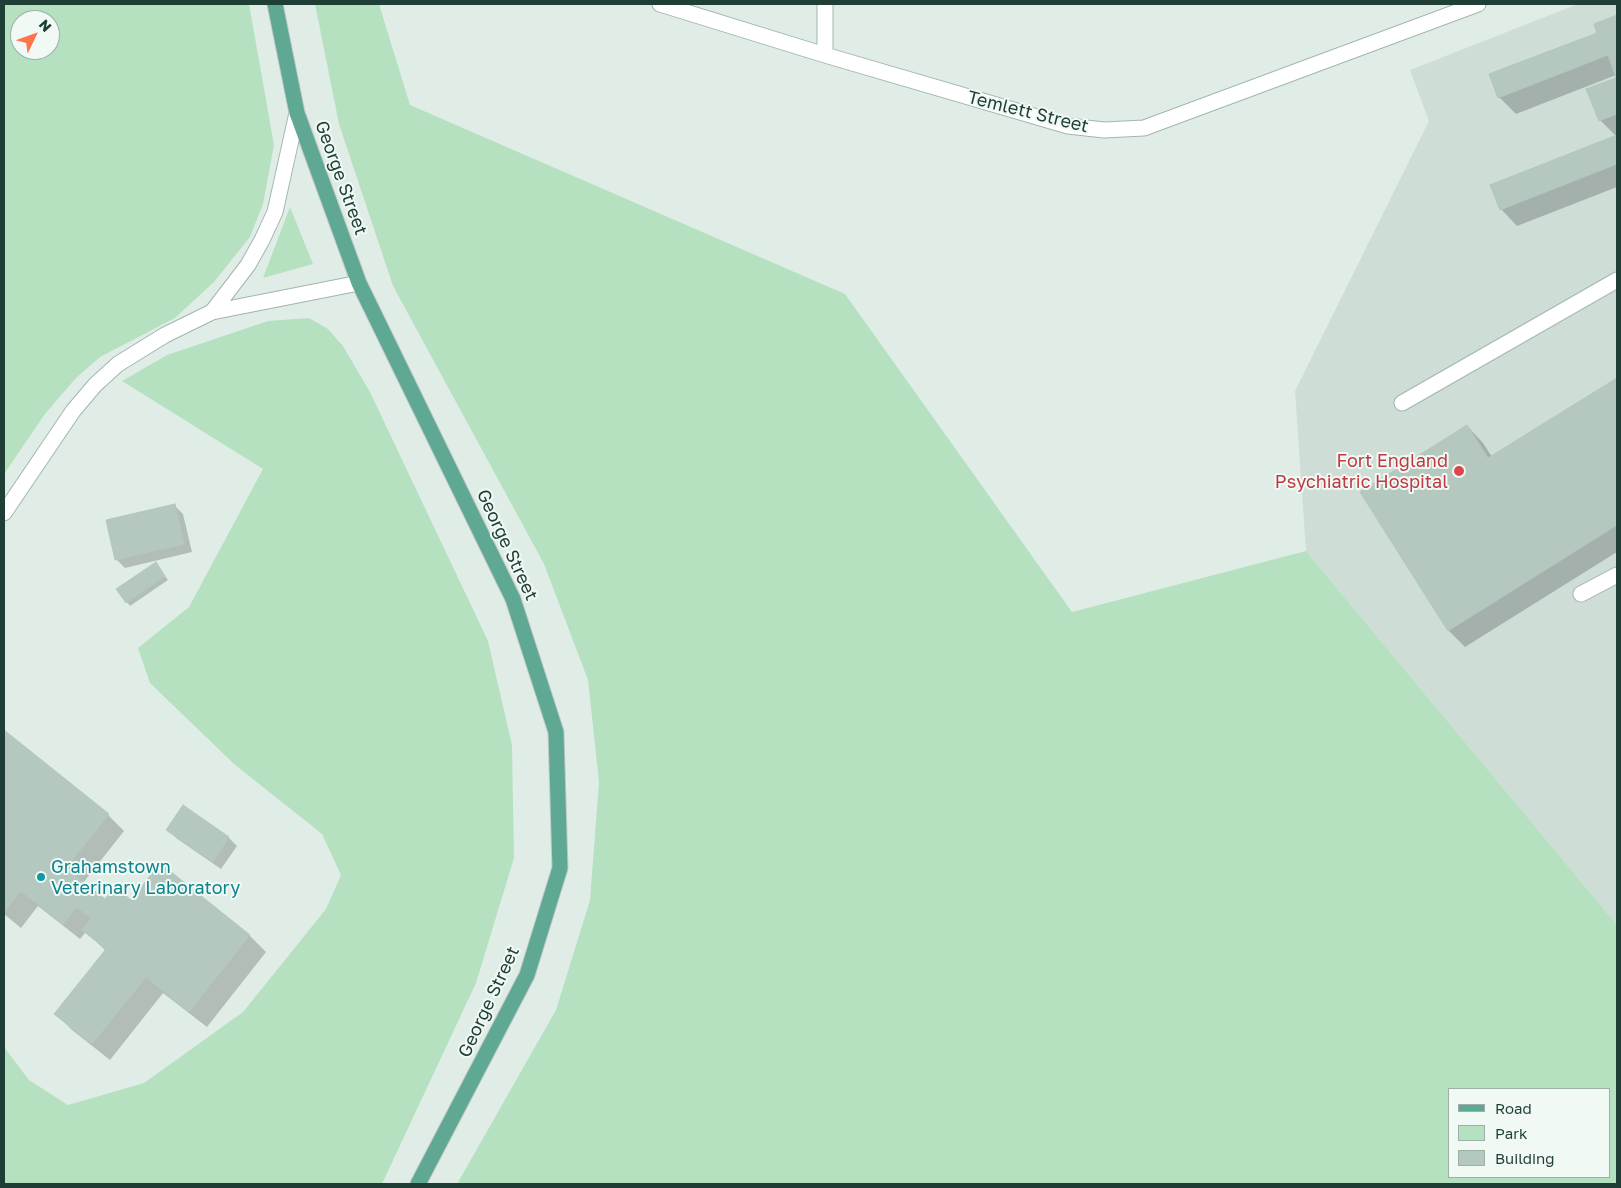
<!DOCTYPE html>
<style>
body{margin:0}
#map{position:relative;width:1621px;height:1188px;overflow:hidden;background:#e0ede7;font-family:"Golos Text",sans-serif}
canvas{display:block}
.frame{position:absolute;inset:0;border:5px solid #1f3f36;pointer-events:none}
.legend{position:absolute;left:1448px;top:1088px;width:162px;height:90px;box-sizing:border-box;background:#f1f9f5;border:1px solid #9dafa9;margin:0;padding:6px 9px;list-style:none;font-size:15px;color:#1f3f36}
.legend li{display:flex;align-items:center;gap:10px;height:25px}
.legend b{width:25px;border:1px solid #9dafa9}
.north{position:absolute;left:10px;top:10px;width:50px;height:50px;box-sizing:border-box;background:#f1f9f5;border:1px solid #9dafa9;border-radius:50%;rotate:48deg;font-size:14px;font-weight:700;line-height:20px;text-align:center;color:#1f3f36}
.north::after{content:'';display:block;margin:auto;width:18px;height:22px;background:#ff744c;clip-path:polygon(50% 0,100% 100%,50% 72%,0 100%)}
</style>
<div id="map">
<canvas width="1621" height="1188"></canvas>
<div class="frame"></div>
<ul class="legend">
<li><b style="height:6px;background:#5fa893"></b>Road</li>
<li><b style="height:14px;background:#b6e1c1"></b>Park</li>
<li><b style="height:14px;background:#b5c8c0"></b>Building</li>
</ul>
<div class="north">N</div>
</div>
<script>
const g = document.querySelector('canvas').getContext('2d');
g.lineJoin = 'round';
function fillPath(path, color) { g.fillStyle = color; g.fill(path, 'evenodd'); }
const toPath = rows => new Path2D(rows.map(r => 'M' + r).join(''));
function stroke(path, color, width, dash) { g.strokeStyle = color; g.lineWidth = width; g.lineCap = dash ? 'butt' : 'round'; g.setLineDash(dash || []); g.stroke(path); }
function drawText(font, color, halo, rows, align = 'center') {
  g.font = font + ' "Golos Text",sans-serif'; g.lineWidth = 4; g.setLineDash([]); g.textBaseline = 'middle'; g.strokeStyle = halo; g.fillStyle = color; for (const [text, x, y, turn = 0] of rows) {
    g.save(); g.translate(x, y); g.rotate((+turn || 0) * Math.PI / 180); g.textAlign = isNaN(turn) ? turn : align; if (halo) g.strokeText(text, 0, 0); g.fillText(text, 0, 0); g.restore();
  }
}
const built = toPath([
 [1578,4,1617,4,1617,925,1306,551,1295,391,1429,121,1410,70]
]);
const green = toPath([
 [4,4,249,4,274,145,263,204,250,237,214,282,175,318,100,357,76,378,45,414,4,474],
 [20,20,50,20,50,50,20,50],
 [315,4,379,4,410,105,845,294,1072,612,1306,551,1617,925,1617,1184,457,1184,556,1010,590,900,599,782,588,680,544,564,393,286,339,124],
 [1610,1089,1610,1177,1450,1177,1450,1089],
 [290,207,313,264,263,278],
 [309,318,328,329,343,346,370,392,488,641,512,745,514,858,476,983,382,1184,4,1184,4,1047,29,1080,68,1105,144,1083,243,1012,326,909,341,875,322,834,234,764,150,683,138,648,189,607,263,469,122,381,167,355,268,321]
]);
const shadow = toPath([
 [1617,16,1617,77,1616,75,1516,114,1499,97,1599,33,1596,25],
 [1617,78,1617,187,1517,226,1501,209,1617,137,1600,120,1588,90],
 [1617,379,1617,552,1465,647,1449,631,1467,426,1483,443,1492,457],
 [174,505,183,514,192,552,125,568,116,559],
 [159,568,168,580,130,606,127,602],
 [4,731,108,815,124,831,83,883,106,901,131,902,161,865,250,936,266,952,207,1027,163,993,110,1060,72,1030,56,1014,106,951,86,932,80,939,38,906,21,928,4,914],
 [183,807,229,838,237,846,221,869,176,838,168,829]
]);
const building = toPath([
 [1617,15,1617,114,1599,121,1586,89,1616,78,1608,55,1498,98,1489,74,1597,33,1594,24,1617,15],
 [1617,135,1617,164,1500,210,1490,185,1617,135],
 [1617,378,1617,525,1448,631,1360,492,1467,425,1488,458,1617,378],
 [175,504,184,544,115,560,106,520,175,504],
 [156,562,165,576,126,603,116,589,156,562],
 [4,730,109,814,66,868,105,899,115,887,131,900,160,863,250,935,189,1012,146,977,92,1044,54,1014,106,949,82,930,91,918,77,907,63,924,21,891,4,912,4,730],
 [183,805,229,837,213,862,166,830,183,805]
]);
const minor = toPath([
 [660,4,825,55,1068,126,1104,130,1144,128,1478,4],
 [825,55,825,4],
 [212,312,248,265,262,240,275,212,297,113],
 [1402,403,1617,280],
 [4,513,73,411,95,385,118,364,165,335,212,312,359,283],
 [1581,594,1617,575]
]);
const major = toPath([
 [275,4,297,113,359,283,513,599,556,732,560,868,527,975,418,1184]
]);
const markers = [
 [1459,471,6,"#e0444e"],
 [41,877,5,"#0f9aa8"]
];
const streetNames = [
 ["Temlett Street",1028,112,14],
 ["George Street",341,178,70],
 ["George Street",507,545,65],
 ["George Street",489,1002,-65]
];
const healthNames = [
 ["Fort England",1448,461],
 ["Psychiatric Hospital",1448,482]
];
const cultureNames = [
 ["Grahamstown",51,867],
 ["Veterinary Laboratory",51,888]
];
fillPath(built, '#ceddd6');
fillPath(green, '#b6e1c1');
fillPath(shadow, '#0003');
fillPath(building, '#b5c8c0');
stroke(building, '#b2c7be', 1);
stroke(minor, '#a2b5ae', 17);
stroke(major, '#c0c9c7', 17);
stroke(minor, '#fff', 15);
stroke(major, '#5fa893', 15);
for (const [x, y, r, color] of markers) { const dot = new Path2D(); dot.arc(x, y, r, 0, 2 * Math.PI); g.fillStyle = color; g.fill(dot); stroke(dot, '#f1f9f5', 2); }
drawText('18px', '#1f3f36', '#f1f9f5', streetNames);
drawText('18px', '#be3a42', '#f1f9f5', healthNames, 'right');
drawText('18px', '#0d838f', '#f1f9f5', cultureNames, 'left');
</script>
